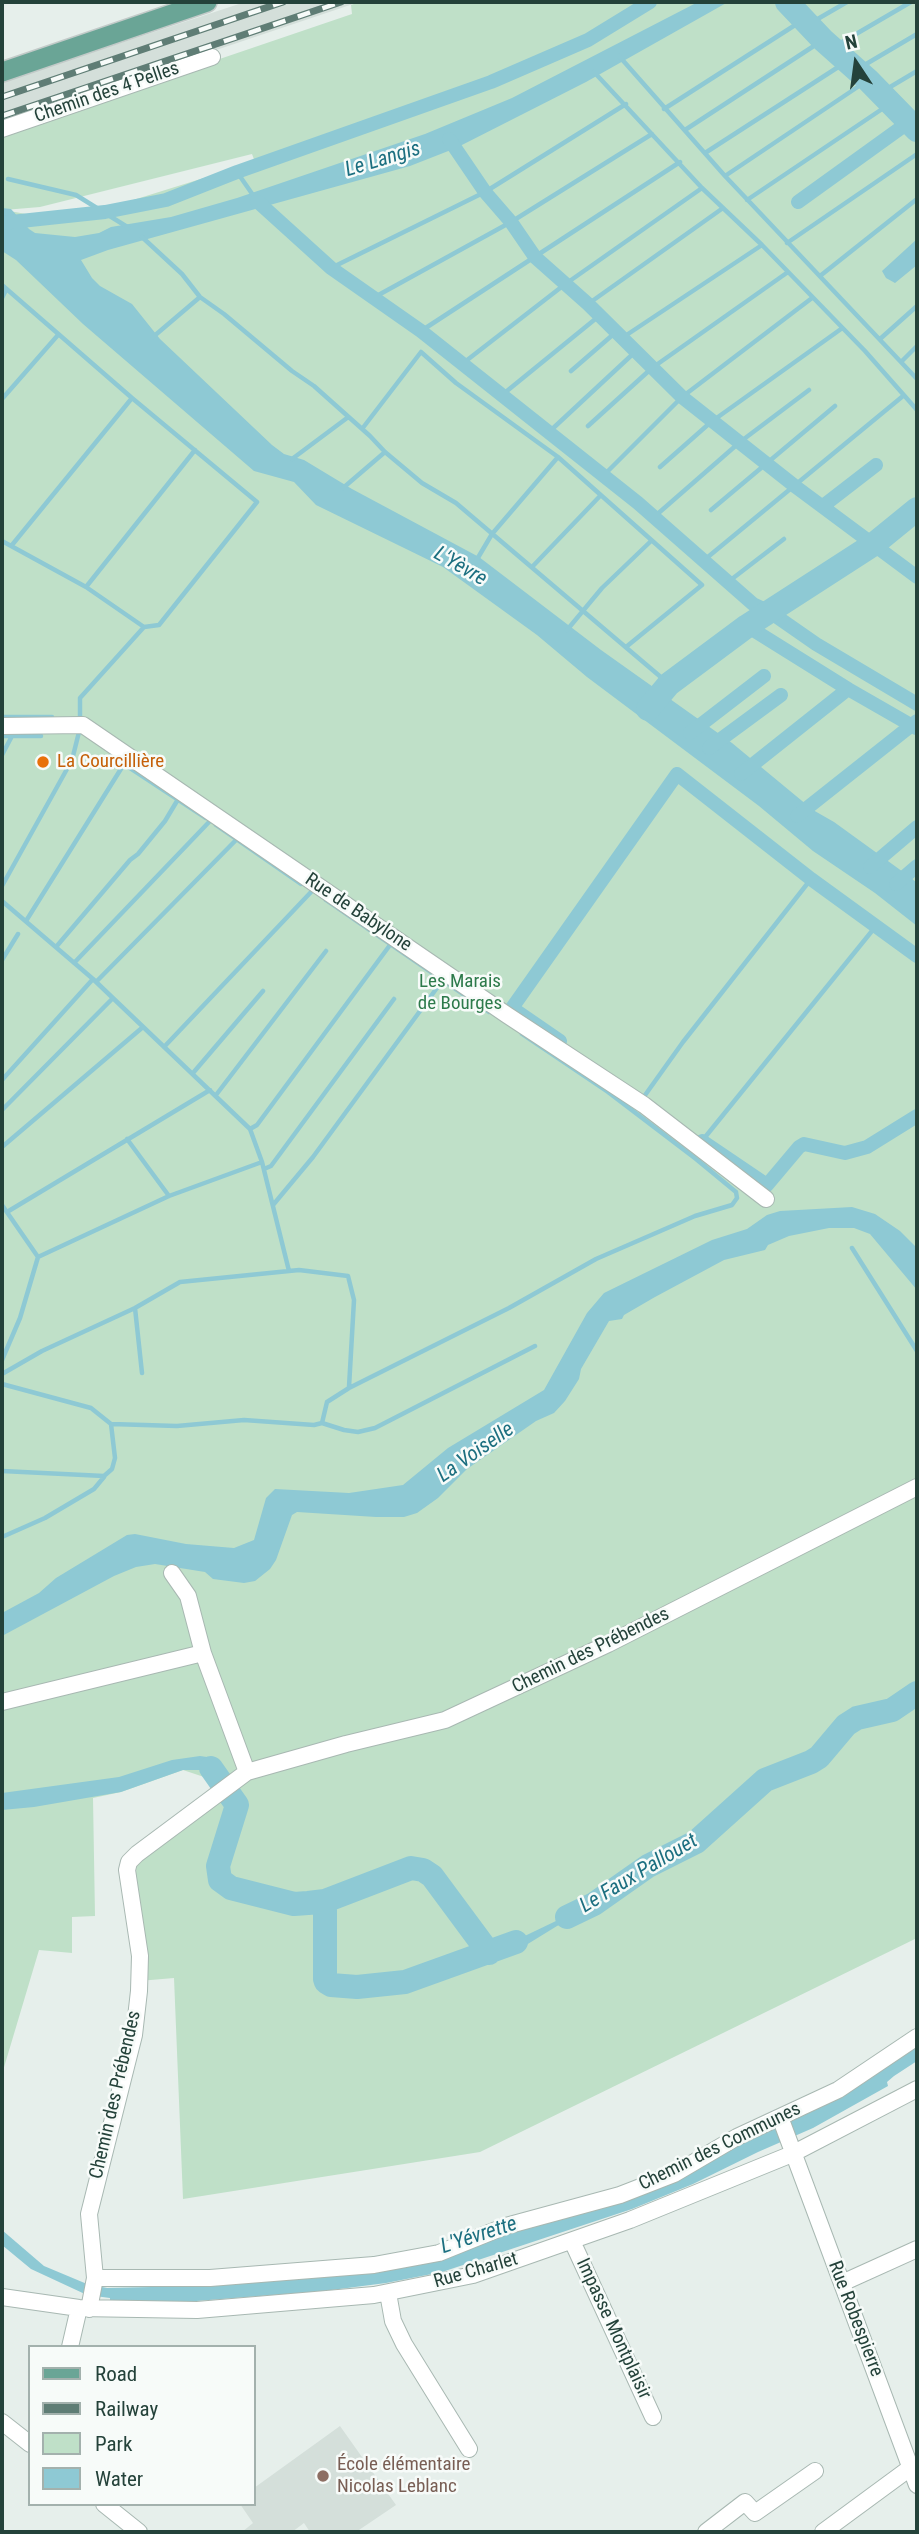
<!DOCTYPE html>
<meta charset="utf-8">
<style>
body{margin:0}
#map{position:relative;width:919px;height:2534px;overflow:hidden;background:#e6efeb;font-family:"Roboto Condensed",sans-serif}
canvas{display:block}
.frame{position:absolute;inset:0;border:4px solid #24423a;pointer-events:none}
.legend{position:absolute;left:28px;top:2345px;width:228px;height:161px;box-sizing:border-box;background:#f7fbf9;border:2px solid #a3b1ad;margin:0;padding:9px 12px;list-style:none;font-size:21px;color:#24423a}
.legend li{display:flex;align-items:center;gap:14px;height:35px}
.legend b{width:35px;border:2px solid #a3b1ad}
.north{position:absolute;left:821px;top:28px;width:70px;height:70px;-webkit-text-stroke:5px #f7fbf9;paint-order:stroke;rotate:347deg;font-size:19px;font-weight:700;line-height:28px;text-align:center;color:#24423a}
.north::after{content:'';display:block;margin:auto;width:24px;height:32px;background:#24423a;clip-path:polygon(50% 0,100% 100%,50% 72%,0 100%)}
</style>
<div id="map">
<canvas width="919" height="2534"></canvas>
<div class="frame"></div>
<ul class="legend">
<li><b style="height:9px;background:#6aa596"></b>Road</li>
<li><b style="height:9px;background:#5f7d75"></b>Railway</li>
<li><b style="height:19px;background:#bfe0c8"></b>Park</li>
<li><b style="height:19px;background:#8ec9d4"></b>Water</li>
</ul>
<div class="north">N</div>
</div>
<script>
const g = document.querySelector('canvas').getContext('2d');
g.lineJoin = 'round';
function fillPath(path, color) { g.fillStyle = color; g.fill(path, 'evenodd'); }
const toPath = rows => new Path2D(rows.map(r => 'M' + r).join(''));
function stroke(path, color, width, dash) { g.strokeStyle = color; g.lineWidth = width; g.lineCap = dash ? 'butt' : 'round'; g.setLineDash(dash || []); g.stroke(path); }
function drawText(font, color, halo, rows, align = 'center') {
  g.font = font + ' "Roboto Condensed",sans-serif'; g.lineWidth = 5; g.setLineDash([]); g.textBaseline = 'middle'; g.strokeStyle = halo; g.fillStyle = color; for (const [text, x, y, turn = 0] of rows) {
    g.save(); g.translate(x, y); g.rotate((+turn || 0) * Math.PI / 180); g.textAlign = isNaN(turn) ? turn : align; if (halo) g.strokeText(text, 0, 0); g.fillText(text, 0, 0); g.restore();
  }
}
const built = toPath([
 [245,2,359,2,2,122,2,82],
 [340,2426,396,2505,356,2532,310,2532,304,2523,292,2532,242,2532,253,2523,240,2504,254,2504,254,2488]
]);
const green = toPath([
 [359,2,917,2,917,1938,480,2152,183,2199,174,1978,139,1981,134,1912,137,1854,222,1790,216,1781,183,1770,121,1792,93,1798,95,1916,72,1917,72,1953,39,1950,2,2074,2,133,352,14,351,5],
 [252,154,255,162,114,206,37,216,4,210,40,207]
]);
const water = toPath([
 [698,2,728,2,586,82,456,148,410,166,108,250,81,260,92,278,100,286,132,304,160,339,272,445,284,454,304,460,352,489,479,557,601,650,732,743,813,810,834,822,910,877,917,883,917,926,875,893,813,851,759,806,587,677,537,635,443,567,316,505,294,482,254,471,83,324,16,260,2,251,2,208,11,209,29,229,35,233,75,237,99,233,111,227,171,217,237,198,425,134,512,98],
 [917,239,917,265,895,283,886,278,882,271],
 [852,1207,875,1214,900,1231,917,1248,917,1290,870,1234,854,1228,829,1228,789,1236,768,1245,765,1250,724,1260,655,1297,624,1315,622,1319,609,1321,581,1369,579,1379,565,1401,554,1413,536,1421,467,1469,438,1498,417,1513,404,1517,376,1517,297,1512,292,1515,276,1560,270,1569,255,1581,244,1583,213,1579,205,1572,155,1564,136,1567,114,1576,2,1636,2,1613,39,1593,56,1578,127,1535,135,1534,186,1544,234,1548,254,1540,266,1498,275,1489,349,1493,403,1485,448,1448,544,1390,587,1313,604,1293,712,1240,747,1229,767,1215,780,1211],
 [917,1692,917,1702,894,1716,858,1724,844,1740,829,1761,819,1768,768,1786,706,1844,628,1886,609,1902,557,1926,518,1950,407,1986,366,1991,325,1989,320,1986,323,1911,225,1898,228,1889,292,1905,325,1902,325,1985,356,1988,400,1984,485,1955,604,1898,648,1866,703,1838,760,1782,816,1761,851,1721,890,1710],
 [200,1756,207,1757,233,1781,223,1790,206,1770,183,1770,121,1792,34,1807,2,1810,2,1793,119,1777,172,1760],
 [917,2046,917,2061,894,2076,887,2082,888,2086,813,2128,758,2152,693,2184,632,2209,442,2272,386,2283,324,2291,184,2302,110,2301,110,2298,87,2295,31,2269,2,2245,2,2230,44,2266,87,2284,107,2288,194,2286,375,2272,429,2261,805,2114]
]);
const stream = toPath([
 [789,3,791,2],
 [809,24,847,2],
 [832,48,911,2],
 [619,56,725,176,917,379],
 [856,70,917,34],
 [594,72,702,188,762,245,865,351,917,410],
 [880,93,917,71],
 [664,109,803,20],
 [685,130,823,40],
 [705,153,846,62],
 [237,172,255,198],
 [725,176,868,80],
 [8,179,76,195,129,228],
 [747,200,891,103],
 [142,237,182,274,200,297,224,314,292,371,314,386,370,436,385,452,422,483,456,503,669,684],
 [787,243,917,154],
 [331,268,485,192,626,104],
 [820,276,917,199],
 [2,285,132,398,12,545],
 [2,298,6,290],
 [373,298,511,222,652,134],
 [588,304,723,208],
 [421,331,680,162],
 [153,337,200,297],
 [622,338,762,245],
 [880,339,917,306],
 [901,362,917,346],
 [462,364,564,285,702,188],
 [571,371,616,332],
 [502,395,599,316],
 [2,399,58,335],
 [588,426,652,368,788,272],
 [362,429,421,352,456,383,558,457,702,585,626,647],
 [549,432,635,352],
 [292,459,347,418],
 [660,467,711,422,841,329],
 [603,476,682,397,812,298],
 [343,488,385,452],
 [711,510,835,406],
 [654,517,740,442,809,390],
 [2,541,86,587,144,627],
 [476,561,492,534,558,457],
 [703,561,903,396],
 [532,567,600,496],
 [728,582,784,539],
 [86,587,195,450],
 [567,630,602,588,650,542],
 [2,717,52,717],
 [2,736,41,736],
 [2,755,12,736],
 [216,825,301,884],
 [2,886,72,760,80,728,80,698,144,627,159,625,257,502,132,398],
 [326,900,489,1012],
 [2,901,93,979,250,1129,262,1162,289,1271],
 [26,921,124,764,206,818],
 [56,947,130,860,138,854,165,821,177,801],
 [2,960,18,934],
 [74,963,210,821],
 [96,982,236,840],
 [164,1047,312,891],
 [193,1073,263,991],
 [2,1080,93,979],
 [216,1095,326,951],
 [643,1098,683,1042,811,879],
 [2,1110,113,998],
 [250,1129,257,1125,390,945],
 [127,1139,169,1196],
 [703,1144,706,1136,876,926],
 [2,1147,143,1027],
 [264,1169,271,1166,394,999],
 [2,1205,38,1257,20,1318,2,1360],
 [273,1205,313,1157,442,981],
 [7,1212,210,1090],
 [852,1248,917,1351],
 [38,1257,169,1196,262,1162],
 [135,1308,142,1373],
 [2,1374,42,1351,135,1308,180,1282,299,1270,348,1276,354,1300,349,1387],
 [2,1384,91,1408,111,1424,177,1426,244,1420,314,1425,322,1423,327,1402,349,1388,509,1308,596,1259,695,1216,732,1205,737,1198,736,1192,696,1159,608,1092,522,1034],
 [322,1423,344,1430,358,1432,375,1428,535,1346],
 [2,1471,104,1476,112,1469,115,1458,111,1424],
 [2,1537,45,1518,94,1489,104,1477]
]);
const canal = toPath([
 [449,139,485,192,511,222,535,257,588,304,682,397,796,487,917,577],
 [257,201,331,268,421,331,638,503,753,604,770,612,816,644,917,704],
 [798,202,909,122],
 [2,223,105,212,166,200,237,172,491,82,588,40,650,2],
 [823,506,876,465],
 [848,689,916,728],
 [690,733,764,676],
 [709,748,781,695],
 [741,774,848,689,747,626],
 [797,816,917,721],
 [870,867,917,827],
 [896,884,917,866],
 [560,1041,512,1008,677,774,811,879,917,956],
 [702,1141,767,1185,799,1147,804,1144,845,1153,867,1147,917,1116]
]);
const river = toPath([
 [787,2,823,40,868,80,917,130],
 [648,709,669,684,747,626,874,544,917,509],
 [211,1768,237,1805,218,1866,220,1880,231,1888,294,1904,308,1903,325,1901,411,1868,423,1870,432,1876,489,1953],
 [325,1901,325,1979,326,1982,331,1985,357,1987,405,1982,516,1942],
 [567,1917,594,1904,648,1866,696,1842,765,1780,811,1762,819,1757,846,1725,857,1718,892,1710,917,1693]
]);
const minor = toPath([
 [2,129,212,57],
 [2,726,83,725,507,1015,644,1105,766,1199],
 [172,1573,188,1596,203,1653,247,1772],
 [2,1702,203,1653],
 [780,2117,917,2485],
 [572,2241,653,2417],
 [95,2278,210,2278,374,2265,439,2253,506,2226,620,2195,674,2174,737,2137,838,2090,917,2037],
 [842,2283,917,2249],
 [388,2293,393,2321,404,2344,469,2449],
 [2,2297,79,2308,197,2310,374,2295,473,2275,630,2220,792,2154,917,2089],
 [89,2309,95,2278,89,2214,134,2035,139,1991,140,1956,127,1870,129,1862,137,1854,247,1772,346,1744,445,1720,608,1644,917,1487],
 [70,2347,79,2308],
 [2,2422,30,2444],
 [104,2504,139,2532],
 [706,2532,745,2502,755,2513,815,2471],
 [823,2532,910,2468]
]);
const major = toPath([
 [2,72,207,2]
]);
const rail = toPath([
 [2,97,283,2],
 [2,116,341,2]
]);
const markers = [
 [43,762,7,"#e8710a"],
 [323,2476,7,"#8d6e63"]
];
const streetNames = [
 ["Chemin des 4 Pelles",107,93,-19],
 ["Rue de Babylone",358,913,34],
 ["Chemin des Prébendes",591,1651,-26],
 ["Chemin des Prébendes",116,2095,-77],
 ["Chemin des Communes",720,2147,-26],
 ["Rue Charlet",476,2271,-16],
 ["Rue Robespierre",855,2319,69],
 ["Impasse Montplaisir",613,2329,65]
];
const foodNames = [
 ["La Courcillière",57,762]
];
const parkNames = [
 ["Les Marais",460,982],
 ["de Bourges",460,1004]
];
const educationNames = [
 ["École élémentaire",337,2465],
 ["Nicolas Leblanc",337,2487]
];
const waterNames = [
 ["Le Langis",383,160,-17],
 ["L'Yèvre",460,567,30],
 ["La Voiselle",476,1453,-35],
 ["Le Faux Pallouet",639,1874,-31],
 ["L'Yévrette",479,2236,-18]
];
fillPath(built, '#d4dfda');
fillPath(green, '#bfe0c8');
fillPath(water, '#8ec9d4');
stroke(stream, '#8ec9d4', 4.5);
stroke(canal, '#8ec9d4', 14);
stroke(river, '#8ec9d4', 24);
stroke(minor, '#a8b8b2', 18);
stroke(major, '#c2cac8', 22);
stroke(minor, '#fff', 16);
stroke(major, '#6aa596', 19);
stroke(rail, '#5f7d75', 7);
stroke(rail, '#f7fbf9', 4.5, [13]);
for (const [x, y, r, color] of markers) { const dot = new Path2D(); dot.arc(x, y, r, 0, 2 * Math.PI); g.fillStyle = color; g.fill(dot); stroke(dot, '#f7fbf9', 2.5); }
drawText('19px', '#24423a', '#f7fbf9', streetNames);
drawText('19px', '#c56008', '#f7fbf9', foodNames, 'left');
drawText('19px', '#2d7a4b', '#f7fbf9', parkNames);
drawText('19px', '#785e54', '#f7fbf9', educationNames, 'left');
drawText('italic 21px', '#1c6f80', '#f7fbf9', waterNames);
</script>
